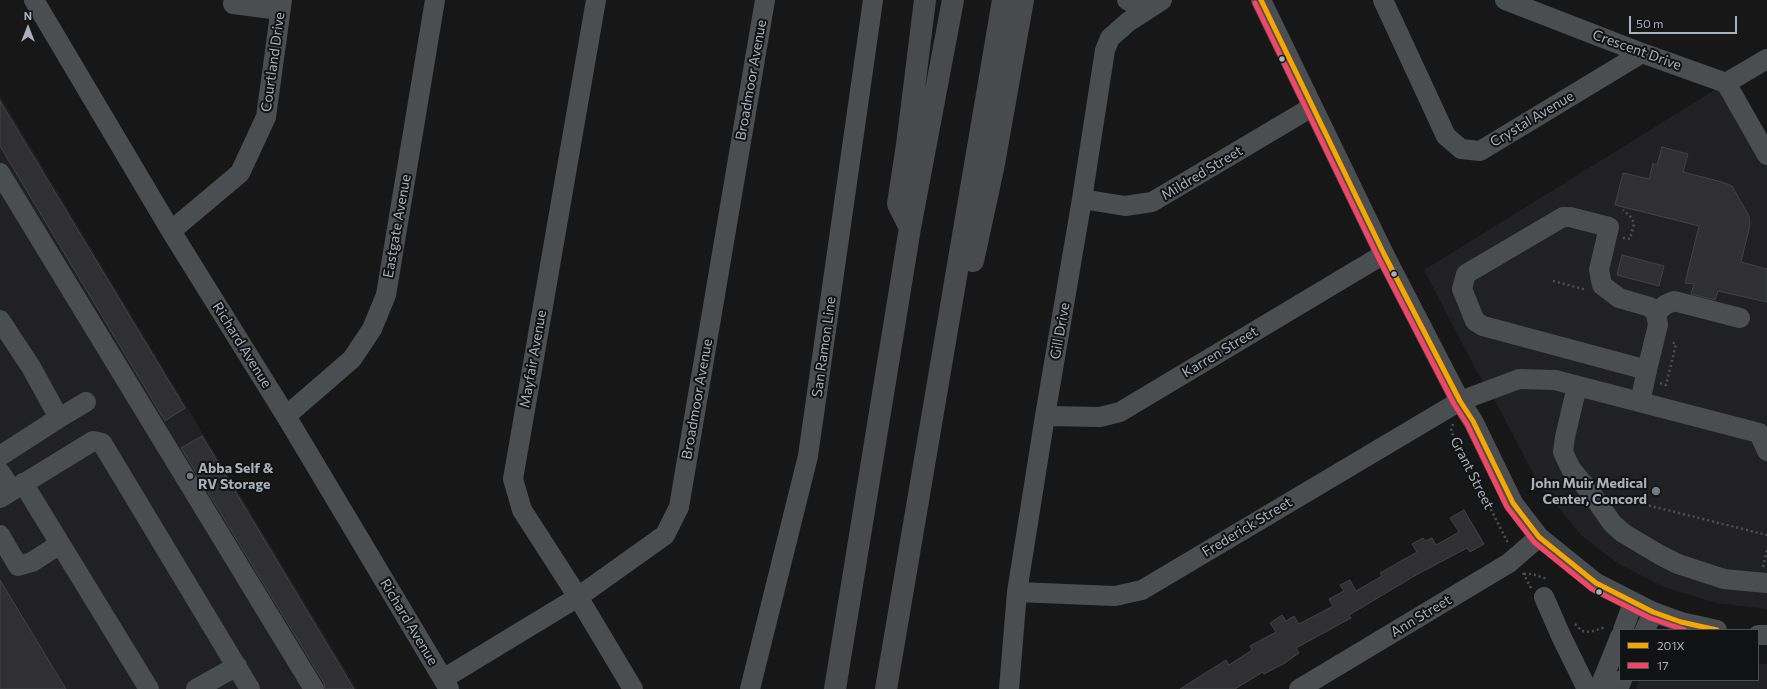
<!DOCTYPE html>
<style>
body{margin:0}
#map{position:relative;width:1767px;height:689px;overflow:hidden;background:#171718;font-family:Commissioner,sans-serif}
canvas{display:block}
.legend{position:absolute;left:1619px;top:629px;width:140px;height:52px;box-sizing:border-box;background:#111214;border:1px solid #4d5156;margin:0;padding:5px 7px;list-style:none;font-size:12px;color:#a8b0b9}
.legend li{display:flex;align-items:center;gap:8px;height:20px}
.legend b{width:20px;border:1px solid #4d5156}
.north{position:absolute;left:8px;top:8px;width:40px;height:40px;-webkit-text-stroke:3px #111214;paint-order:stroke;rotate:0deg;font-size:11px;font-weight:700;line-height:16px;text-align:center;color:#a8b0b9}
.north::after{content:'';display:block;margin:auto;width:14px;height:18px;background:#a8b0b9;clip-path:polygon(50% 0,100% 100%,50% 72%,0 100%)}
.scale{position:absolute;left:1629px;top:16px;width:108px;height:18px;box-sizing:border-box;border:2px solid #a8b0b9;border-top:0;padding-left:5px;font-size:12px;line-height:14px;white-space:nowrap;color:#a8b0b9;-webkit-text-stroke:3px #111214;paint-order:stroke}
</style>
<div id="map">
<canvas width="1767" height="689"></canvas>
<ul class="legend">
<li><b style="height:5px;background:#f7a600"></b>201X</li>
<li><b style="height:5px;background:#f34667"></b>17</li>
</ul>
<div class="north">N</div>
<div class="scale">50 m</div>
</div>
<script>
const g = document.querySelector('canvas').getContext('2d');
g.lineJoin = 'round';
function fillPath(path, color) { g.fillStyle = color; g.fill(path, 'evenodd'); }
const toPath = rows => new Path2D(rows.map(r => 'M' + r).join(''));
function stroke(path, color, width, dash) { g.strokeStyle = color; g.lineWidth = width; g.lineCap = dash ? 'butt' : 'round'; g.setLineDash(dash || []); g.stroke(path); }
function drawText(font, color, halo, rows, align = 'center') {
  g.font = font + ' Commissioner,sans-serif'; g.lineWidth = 4; g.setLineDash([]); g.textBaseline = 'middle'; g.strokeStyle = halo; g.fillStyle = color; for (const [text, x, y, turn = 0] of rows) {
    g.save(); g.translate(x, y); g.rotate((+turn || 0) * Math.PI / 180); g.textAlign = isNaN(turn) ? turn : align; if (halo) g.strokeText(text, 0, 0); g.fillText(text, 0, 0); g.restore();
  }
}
const built = toPath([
 [1726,83,1767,155,1767,609,1716,603,1664,587,1617,563,1581,535,1537,481,1500,410,1474,366,1424,270],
 [0,96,100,263,357,689,0,689],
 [1758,664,1767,664,1767,689,1636,689,1639,680,1758,680]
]);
const building = toPath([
 [0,101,185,408,165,421,0,146,0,101],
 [1662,147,1688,154,1683,172,1722,182,1732,186,1749,216,1750,225,1741,262,1767,269,1767,302,1718,291,1715,300,1691,294,1694,284,1685,283,1699,226,1615,205,1623,173,1649,179,1653,163,1657,165,1662,147],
 [1622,255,1664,266,1659,286,1617,275,1622,255],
 [202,436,354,689,325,689,324,683,181,448,202,436],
 [1464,510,1484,544,1470,552,1467,548,1416,575,1349,615,1351,618,1296,648,1299,653,1285,663,1264,674,1263,672,1235,689,1180,689,1226,660,1229,665,1252,650,1250,646,1276,632,1270,623,1282,615,1286,621,1294,616,1299,624,1333,606,1329,599,1344,591,1340,585,1350,580,1356,591,1382,576,1380,573,1417,552,1412,544,1423,538,1425,541,1432,538,1436,545,1459,532,1450,518,1464,510],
 [0,580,66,689,0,689,0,580]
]);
const path = toPath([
 [1623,238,1630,239,1634,224,1632,218,1623,210],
 [1553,281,1587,290],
 [1660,383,1666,385,1669,373,1676,344,1671,342],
 [1453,424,1451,431,1508,543],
 [1615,497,1767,535],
 [1763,567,1767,550],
 [1523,573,1531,588],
 [1524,574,1532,574,1547,579],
 [1575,624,1582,631,1590,632,1606,627]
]);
const minor = toPath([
 [34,0,171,231,286,416,449,689],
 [596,0,513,479,522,510,578,597,633,689],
 [1127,0,1145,10],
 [1261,0,1384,254,1460,401,1473,421,1513,503,1539,537,1596,583,1653,612,1681,622,1717,630],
 [1383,0,1446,136,1461,149,1480,151,1642,53],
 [1505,0,1642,53,1726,83,1767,59],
 [233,4,280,10],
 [1726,83,1767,155],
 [0,173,314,689],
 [1082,199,1125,206,1152,202,1312,107],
 [171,231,240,173,266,117,282,0],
 [1656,313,1665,305,1674,301,1740,318],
 [0,320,31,367,59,418,0,456],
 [1577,386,1565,437,1563,452,1571,469,1591,493,1612,523,1623,533,1660,555,1678,564,1724,579,1767,583],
 [1640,402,1647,370,1483,326,1475,321,1462,289,1466,274,1563,217,1570,217,1609,227,1599,270,1602,285,1619,298,1650,307,1656,313,1658,325,1647,370],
 [286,416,352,359,372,329,386,295,435,0],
 [1045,416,1100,417,1120,412,1384,254],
 [59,418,86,402],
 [0,472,12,490],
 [23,483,149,689],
 [0,498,93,441,102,443,250,689],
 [0,535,18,566,32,562,60,544],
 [1017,592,1115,596,1142,590,1460,401,1519,379,1555,380,1759,433,1767,451],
 [1544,597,1561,636,1587,689],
 [1623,630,1633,603],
 [1645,630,1653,612],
 [1758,635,1767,635],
 [443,679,578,597,665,535,679,507,765,0],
 [196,689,237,666],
 [750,689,808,456,873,0],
 [1009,689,1017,592,1045,416,1082,199,1105,50,1110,38,1128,22,1162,0],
 [1299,689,1509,563,1539,537],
 [1599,689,1620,637],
 [1618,689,1622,680]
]);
const highway = toPath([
 [910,228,898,204,907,145,925,0],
 [973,261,993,169,1023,0],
 [835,689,910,228,953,0],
 [886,689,1003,0]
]);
const bus1 = toPath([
 [1261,0,1384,254,1460,401,1473,421,1513,503,1539,537,1596,583,1653,612,1681,622,1717,630]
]);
const bus2 = toPath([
 [1255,3,1378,257,1454,404,1467,424,1507,507,1534,542,1592,589,1650,618,1685,630]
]);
const markers = [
 [1282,59,3.5,"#a8b0b9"],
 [1394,274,3.5,"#a8b0b9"],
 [190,476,4,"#757a81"],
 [1656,491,5,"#757a81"],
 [1599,592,3.5,"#a8b0b9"]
];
const streetNames = [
 ["Crescent Drive",1637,50,20],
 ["Courtland Drive",273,62,-82],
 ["Broadmoor Avenue",751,80,-80],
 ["Crystal Avenue",1532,119,-31],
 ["Mildred Street",1202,173,-31],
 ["Eastgate Avenue",397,226,-80],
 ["Gill Drive",1060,331,-80],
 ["Richard Avenue",242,345,58],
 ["San Ramon Line",824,347,-82],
 ["Karren Street",1220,352,-31],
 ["Mayfair Avenue",533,359,-80],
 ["Broadmoor Avenue",697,399,-80],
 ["Grant Street",1472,473,63],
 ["Frederick Street",1247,527,-31],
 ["Ann Street",1421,616,-31],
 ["Richard Avenue",409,622,59]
];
const poiNames = [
 ["Abba Self &",198,468],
 ["RV Storage",198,484],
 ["John Muir Medical",1647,483,"right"],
 ["Center, Concord",1647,499,"right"]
];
fillPath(built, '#212124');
fillPath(building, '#303032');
stroke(building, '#404244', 1);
stroke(path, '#4d4f52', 2.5, [2, 3]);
stroke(minor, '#4b4e51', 20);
stroke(highway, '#494a4d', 22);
stroke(bus1, '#f7a600', 5);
stroke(bus2, '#f34667', 5);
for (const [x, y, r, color] of markers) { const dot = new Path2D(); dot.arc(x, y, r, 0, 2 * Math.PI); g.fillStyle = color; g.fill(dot); stroke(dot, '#111214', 1.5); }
drawText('14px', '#a8b0b9', '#111214', streetNames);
drawText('bold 14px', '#a8b0b9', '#111214', poiNames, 'left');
</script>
